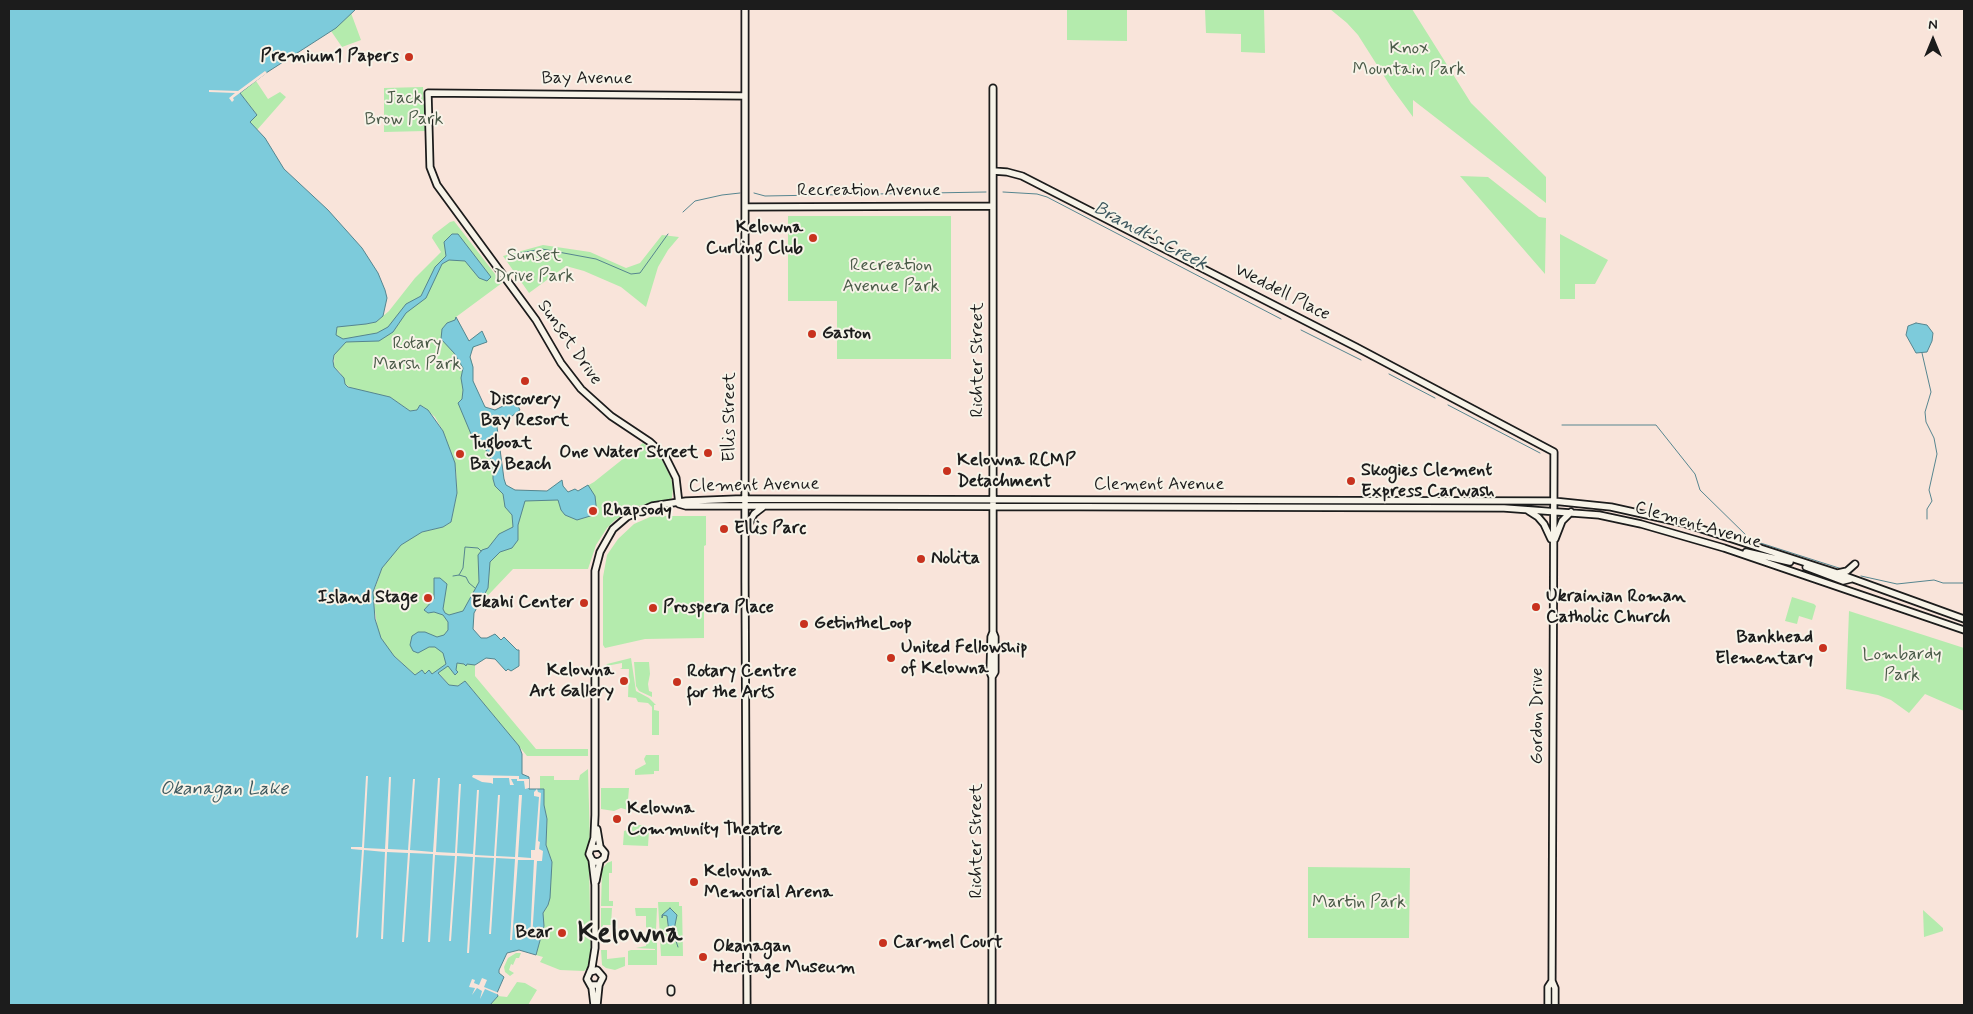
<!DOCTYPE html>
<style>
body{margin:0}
#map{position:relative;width:1973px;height:1014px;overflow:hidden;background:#f9e4da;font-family:Mynerve,sans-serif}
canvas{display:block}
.frame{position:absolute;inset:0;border:10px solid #1c1c1c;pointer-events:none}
.north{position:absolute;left:1908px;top:15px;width:50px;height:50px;-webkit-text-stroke:4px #f7f3e8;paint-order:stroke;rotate:0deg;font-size:14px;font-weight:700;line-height:20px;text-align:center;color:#1c1c1c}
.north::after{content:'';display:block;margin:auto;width:18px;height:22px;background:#1c1c1c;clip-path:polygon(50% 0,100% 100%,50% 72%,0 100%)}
</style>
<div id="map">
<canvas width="1973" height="1014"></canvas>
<div class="frame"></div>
<div class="north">N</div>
</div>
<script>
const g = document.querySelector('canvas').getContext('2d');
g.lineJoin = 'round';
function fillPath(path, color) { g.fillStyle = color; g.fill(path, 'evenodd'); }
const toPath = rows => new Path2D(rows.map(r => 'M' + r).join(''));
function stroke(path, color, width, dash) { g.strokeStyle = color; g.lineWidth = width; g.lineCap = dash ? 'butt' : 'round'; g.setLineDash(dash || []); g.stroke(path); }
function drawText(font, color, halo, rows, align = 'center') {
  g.font = font + ' Mynerve,sans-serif'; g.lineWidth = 4; g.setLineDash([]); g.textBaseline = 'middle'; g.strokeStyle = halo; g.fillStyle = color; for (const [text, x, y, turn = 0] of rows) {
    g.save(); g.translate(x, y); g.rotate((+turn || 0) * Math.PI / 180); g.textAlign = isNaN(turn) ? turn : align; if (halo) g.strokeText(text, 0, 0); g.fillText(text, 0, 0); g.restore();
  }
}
const green = toPath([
 [1067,9,1127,9,1127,41,1067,40],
 [1205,9,1264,9,1265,53,1241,52,1241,34,1206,33],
 [1330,9,1412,9,1471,103,1546,177,1546,203,1413,100,1413,117,1391,87,1358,35,1347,23],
 [351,13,361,40,342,47,331,31],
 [256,81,268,99,280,92,286,97,257,130,250,122,257,115,240,93],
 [423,87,425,131,384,132,384,88],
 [1460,176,1488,177,1539,217,1546,218,1545,274],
 [788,216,951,216,951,359,837,359,837,301,788,301],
 [454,221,502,283,456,317,469,341,482,331,487,342,475,346,470,354,473,367,473,381,483,404,488,409,495,410,515,400,520,410,508,419,500,422,497,427,504,479,506,485,515,490,547,491,562,480,563,486,568,492,575,489,578,491,594,482,643,443,662,460,671,478,673,488,672,498,667,501,638,506,615,520,607,528,596,545,588,569,513,569,476,608,474,613,473,629,478,636,484,639,497,635,501,640,504,637,517,650,519,650,519,666,511,671,508,669,506,671,495,659,486,658,475,664,475,676,536,749,588,749,588,756,527,756,465,681,458,686,449,685,437,671,432,674,415,675,390,652,381,638,377,626,373,594,382,568,393,552,408,539,422,532,443,527,451,522,457,493,456,469,443,431,435,417,424,407,420,405,417,410,410,411,390,397,353,389,345,384,340,372,334,367,335,331,337,327,342,325,366,324,376,322,389,311,415,278,441,252,432,238,433,235,450,222],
 [1560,234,1608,260,1595,284,1575,284,1575,299,1560,299],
 [662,235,679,237,668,250,658,267,646,307,621,287,584,271,566,266,529,293,503,256,543,245,590,252,626,268,640,263],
 [664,516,706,516,706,545,704,546,704,638,645,639,605,648,603,645,603,577,607,555,618,539,634,524,650,517],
 [1792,597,1814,604,1816,606,1812,620,1799,616,1797,624,1785,621],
 [1849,611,1964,648,1964,711,1925,694,1909,713,1891,700,1878,695,1846,689],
 [631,658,636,691,649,698,656,705,654,705,654,710,659,711,659,735,652,735,652,707,648,703,638,702,636,698,628,697,629,669,620,669,622,668,622,663,606,666,607,664],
 [634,662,649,662,650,674,648,684,649,691,652,692,652,697,639,691,636,686],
 [646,755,659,755,659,771,654,771,654,774,635,775,635,770,646,764,644,759],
 [588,769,590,844,586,853,589,863,591,965,584,971,560,970,540,962,543,957,536,955,544,926,543,913,548,905,552,862,546,845,547,819,544,805,544,789,540,789,540,776,554,776,554,780,579,780,580,775],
 [601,788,629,788,628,800,631,804,631,811,621,808,614,811,601,809],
 [639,825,642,825,643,829,649,831,648,846,623,845,624,831,631,829,631,826],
 [612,861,612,873,609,873,609,901,613,901,613,906,601,906,602,869,607,863],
 [1308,867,1410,868,1409,938,1308,938],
 [658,902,679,902,679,906,682,906,683,956,661,956],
 [601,908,612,908,611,925,603,925,603,930,601,930],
 [635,908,657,908,656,930,652,931,646,927,646,916,636,916],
 [1923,910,1943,928,1943,931,1924,937],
 [652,938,657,941,657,965,628,965,628,951,631,950,655,950,655,949,636,948,646,946,646,940,651,940],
 [601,950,607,950,607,959,625,957,625,966,615,970,606,968,602,965],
 [516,953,521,953,519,958,516,958,513,965,511,964,509,970,514,973,510,976,505,972,504,967,508,958],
 [517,982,525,983,537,990,528,1005,490,1005,498,996,507,997]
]);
const water = toPath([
 [9,9,356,9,336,28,266,73,240,93,257,115,250,122,265,138,284,169,328,210,362,248,378,273,385,290,387,298,383,316,376,322,366,324,337,327,336,335,343,339,377,333,388,327,406,304,421,296,435,267,446,256,444,242,452,234,458,234,491,277,487,281,479,278,465,261,449,260,442,264,426,298,406,313,393,332,379,341,346,342,334,355,333,361,334,367,344,378,345,384,348,387,390,397,410,411,417,410,420,405,428,410,443,431,455,463,457,493,451,522,443,527,422,532,401,545,382,568,373,592,375,619,381,638,394,656,415,675,422,670,425,674,429,670,432,674,446,664,443,653,435,647,429,647,418,653,413,651,410,645,412,636,418,632,425,632,437,637,444,635,448,630,448,622,443,615,434,612,428,613,424,610,434,599,434,578,440,578,447,584,443,609,445,613,449,615,463,611,479,582,478,555,482,550,488,548,499,534,513,527,512,515,505,507,503,494,495,486,493,479,493,466,489,455,486,450,476,446,458,403,462,399,463,390,461,378,463,368,454,353,441,339,442,329,447,323,455,320,456,317,469,341,482,331,487,342,473,347,470,357,473,367,473,381,485,407,495,410,515,400,520,410,508,419,500,422,497,427,504,479,506,485,515,490,547,491,562,480,563,486,568,492,575,489,578,491,588,485,595,496,597,514,577,520,565,515,561,510,558,500,525,501,518,525,518,540,512,548,500,552,490,562,488,588,474,613,473,629,481,638,487,638,495,634,501,640,504,637,517,650,519,650,519,666,511,671,508,669,506,671,495,659,486,658,475,665,467,664,466,666,464,664,457,663,456,670,458,672,455,675,448,666,438,673,449,685,458,686,465,681,519,746,522,754,522,774,529,777,529,789,544,789,544,805,547,819,546,845,552,862,550,898,548,905,543,913,544,926,536,955,519,950,507,953,499,970,499,973,504,977,497,993,498,996,490,1005,9,1005,9,9],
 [1916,323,1927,325,1933,333,1932,341,1927,352,1916,353,1906,335,1908,326,1916,323],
 [670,908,677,915,673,935,669,932,667,916,663,915,662,918,662,915,670,908]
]);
const pier = toPath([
 [265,71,267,73,233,98,234,100,232,102,229,98,235,93,209,92,209,90,238,91],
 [473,775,519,776,519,779,529,779,529,788,525,789,524,781,517,781,517,779,511,779,514,785,510,785,509,778,493,778,493,784,491,783,482,782,472,777],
 [366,776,368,776,364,848,385,849,389,777,391,777,388,849,408,850,413,779,415,779,410,850,433,852,438,778,440,778,436,852,455,853,459,784,461,784,457,853,473,854,477,790,479,790,475,855,494,856,498,795,500,795,496,856,515,857,519,795,522,795,518,857,531,858,531,850,535,850,539,797,534,796,534,792,537,789,538,792,541,793,538,841,540,842,539,849,543,851,542,861,537,861,532,939,530,939,534,860,518,860,512,940,510,940,515,859,496,858,491,934,489,934,494,858,475,857,469,953,467,953,473,857,457,856,451,941,449,941,455,856,435,855,430,942,428,942,433,854,410,853,404,942,402,942,408,853,387,852,383,939,381,939,385,852,364,850,358,937,356,938,362,850,351,849,351,847,362,847],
 [482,978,487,980,484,987,499,993,499,995,485,989,480,999,482,991,477,988,472,995,475,988,469,987,472,979,475,980,474,983,479,985]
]);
const stream = toPath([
 [1003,192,1037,194,1047,197,1281,319],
 [754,193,765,196,986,192],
 [683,212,695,201,722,195,740,193],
 [511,261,520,253,542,249,596,259,631,274,640,273,668,234],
 [1301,330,1361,360],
 [1922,353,1931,392,1925,412,1926,422,1934,438,1937,454,1929,490,1932,501,1927,509,1927,519],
 [1389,374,1435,398],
 [1448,405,1540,453],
 [1562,425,1656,425,1695,474,1700,490,1751,540,1842,569],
 [459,575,463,568,465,547,478,548,481,551],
 [453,576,459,575,466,577,469,583,475,588],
 [1861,576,1897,584,1934,580,1943,583,1964,583],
 [674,935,678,947]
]);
const secondary = toPath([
 [745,9,745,582,747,1005],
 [993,171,1007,172,1022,176,1356,347,1554,452,1552,981,1555,988,1555,1005],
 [746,207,993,206],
 [679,504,686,506,825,506,1504,508,1599,515,1641,524,1724,548,1964,630],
 [679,504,676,478,665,456,650,442,611,416,581,389,561,363,536,320,437,185,430,167,428,93,745,96],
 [1527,510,1538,517,1544,524,1551,539],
 [747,527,754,514,763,507],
 [1555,539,1562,521,1571,512],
 [1746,552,1790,562],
 [1806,567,1843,581,1851,579],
 [1838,573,1847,571,1855,564],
 [992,677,995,672,995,637,993,632],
 [597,829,600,847],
 [592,860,596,862,600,861,604,858,605,853,600,847,592,848],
 [596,881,600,861],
 [590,972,597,970,603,977,599,985,591,985],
 [671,992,671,989],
 [594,1005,592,988,587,979,592,967,595,948,595,885,592,860,589,854,594,838,595,815,595,571,600,552,613,529,627,517,652,506,686,501,736,499,1553,501,1611,507,1683,523,1834,572,1964,619],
 [597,1005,599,985],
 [992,1005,992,677,990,672,991,637,993,632,993,88],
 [1548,1005,1548,987,1552,981]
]);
const markers = [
 [409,57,5,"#c8321e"],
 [813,238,5,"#c8321e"],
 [812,334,5,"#c8321e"],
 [525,381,5,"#c8321e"],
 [708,453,5,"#c8321e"],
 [460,454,5,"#c8321e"],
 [947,471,5,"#c8321e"],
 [1351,481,5,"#c8321e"],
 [593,511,5,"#c8321e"],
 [724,529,5,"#c8321e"],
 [921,559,5,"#c8321e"],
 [428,598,5,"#c8321e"],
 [584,603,5,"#c8321e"],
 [1536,607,5,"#c8321e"],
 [653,608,5,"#c8321e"],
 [804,624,5,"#c8321e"],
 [1823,648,5,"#c8321e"],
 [891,658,5,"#c8321e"],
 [624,681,5,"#c8321e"],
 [677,682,5,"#c8321e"],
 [617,819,5,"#c8321e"],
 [694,882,5,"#c8321e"],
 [562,933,5,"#c8321e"],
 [883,943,5,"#c8321e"],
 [703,957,5,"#c8321e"]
];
const parkNames = [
 ["Knox",1409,49],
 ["Mountain Park",1409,70],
 ["Jack",404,99],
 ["Brow Park",404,120],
 ["Sunset",534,256],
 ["Drive Park",534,277],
 ["Recreation",891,266],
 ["Avenue Park",891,287],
 ["Rotary",417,344],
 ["Marsh Park",417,365],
 ["Lombardy",1902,655],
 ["Park",1902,676],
 ["Martin Park",1359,903]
];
const poiNames = [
 ["Premium1 Papers",399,57,"right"],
 ["Kelowna",803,228,"right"],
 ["Curling Club",803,249,"right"],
 ["Gaston",822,334],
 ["Discovery",525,400,"center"],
 ["Bay Resort",525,421,"center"],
 ["Tugboat",470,444],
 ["Bay Beach",470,465],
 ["One Water Street",698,453,"right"],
 ["Kelowna RCMP",957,461],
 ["Detachment",957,482],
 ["Skogies Clement",1361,471],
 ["Express Carwash",1361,492],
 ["Rhapsody",603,511],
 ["Ellis Parc",734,529],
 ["Nolita",931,559],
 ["Ukrainian Roman",1546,597],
 ["Catholic Church",1546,618],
 ["Island Stage",418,598,"right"],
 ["Ekahi Center",574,603,"right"],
 ["Prospera Place",663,608],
 ["GetintheLoop",814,624],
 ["Bankhead",1813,638,"right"],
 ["Elementary",1813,659,"right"],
 ["United Fellowship",901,648],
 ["of Kelowna",901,669],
 ["Kelowna",614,671,"right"],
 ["Art Gallery",614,692,"right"],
 ["Rotary Centre",687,672],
 ["for the Arts",687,693],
 ["Kelowna",627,809],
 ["Community Theatre",627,830],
 ["Kelowna",704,872],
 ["Memorial Arena",704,893],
 ["Bear",552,933,"right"],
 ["Carmel Court",893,943],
 ["Okanagan",713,947],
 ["Heritage Museum",713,968]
];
const streetNames = [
 ["Bay Avenue",587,79],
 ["Recreation Avenue",869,191],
 ["Weddell Place",1282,293,27],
 ["Sunset Drive",569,343,55],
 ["Richter Street",978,360,-90],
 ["Ellis Street",730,417,-90],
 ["Clement Avenue",1159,485],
 ["Clement Avenue",754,486,-1],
 ["Clement Avenue",1698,526,16],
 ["Gordon Drive",1538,716,-90],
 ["Richter Street",977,841,-90]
];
const waterNames = [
 ["Brandt's Creek",1150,237,28],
 ["Okanagan Lake",224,790]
];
const townNames = [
 ["Kelowna",630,935]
];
fillPath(green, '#b4ebad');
fillPath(water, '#7dcbdb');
stroke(water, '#56858f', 1);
fillPath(pier, '#f9e4da');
stroke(stream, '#56858f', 1);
stroke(secondary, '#1c1c1c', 9);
stroke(secondary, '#f7f3e8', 5.5);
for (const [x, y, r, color] of markers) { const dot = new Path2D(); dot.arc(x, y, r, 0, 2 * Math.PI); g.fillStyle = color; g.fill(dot); stroke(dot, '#f7f3e8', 2); }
drawText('18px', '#4a5a48', '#f7f3e8', parkNames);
drawText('bold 18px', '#1c1c1c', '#f7f3e8', poiNames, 'left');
drawText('18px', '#1c1c1c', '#f7f3e8', streetNames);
drawText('italic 19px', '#3e595f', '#f7f3e8', waterNames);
drawText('bold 28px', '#1c1c1c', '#f7f3e8', townNames);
</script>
